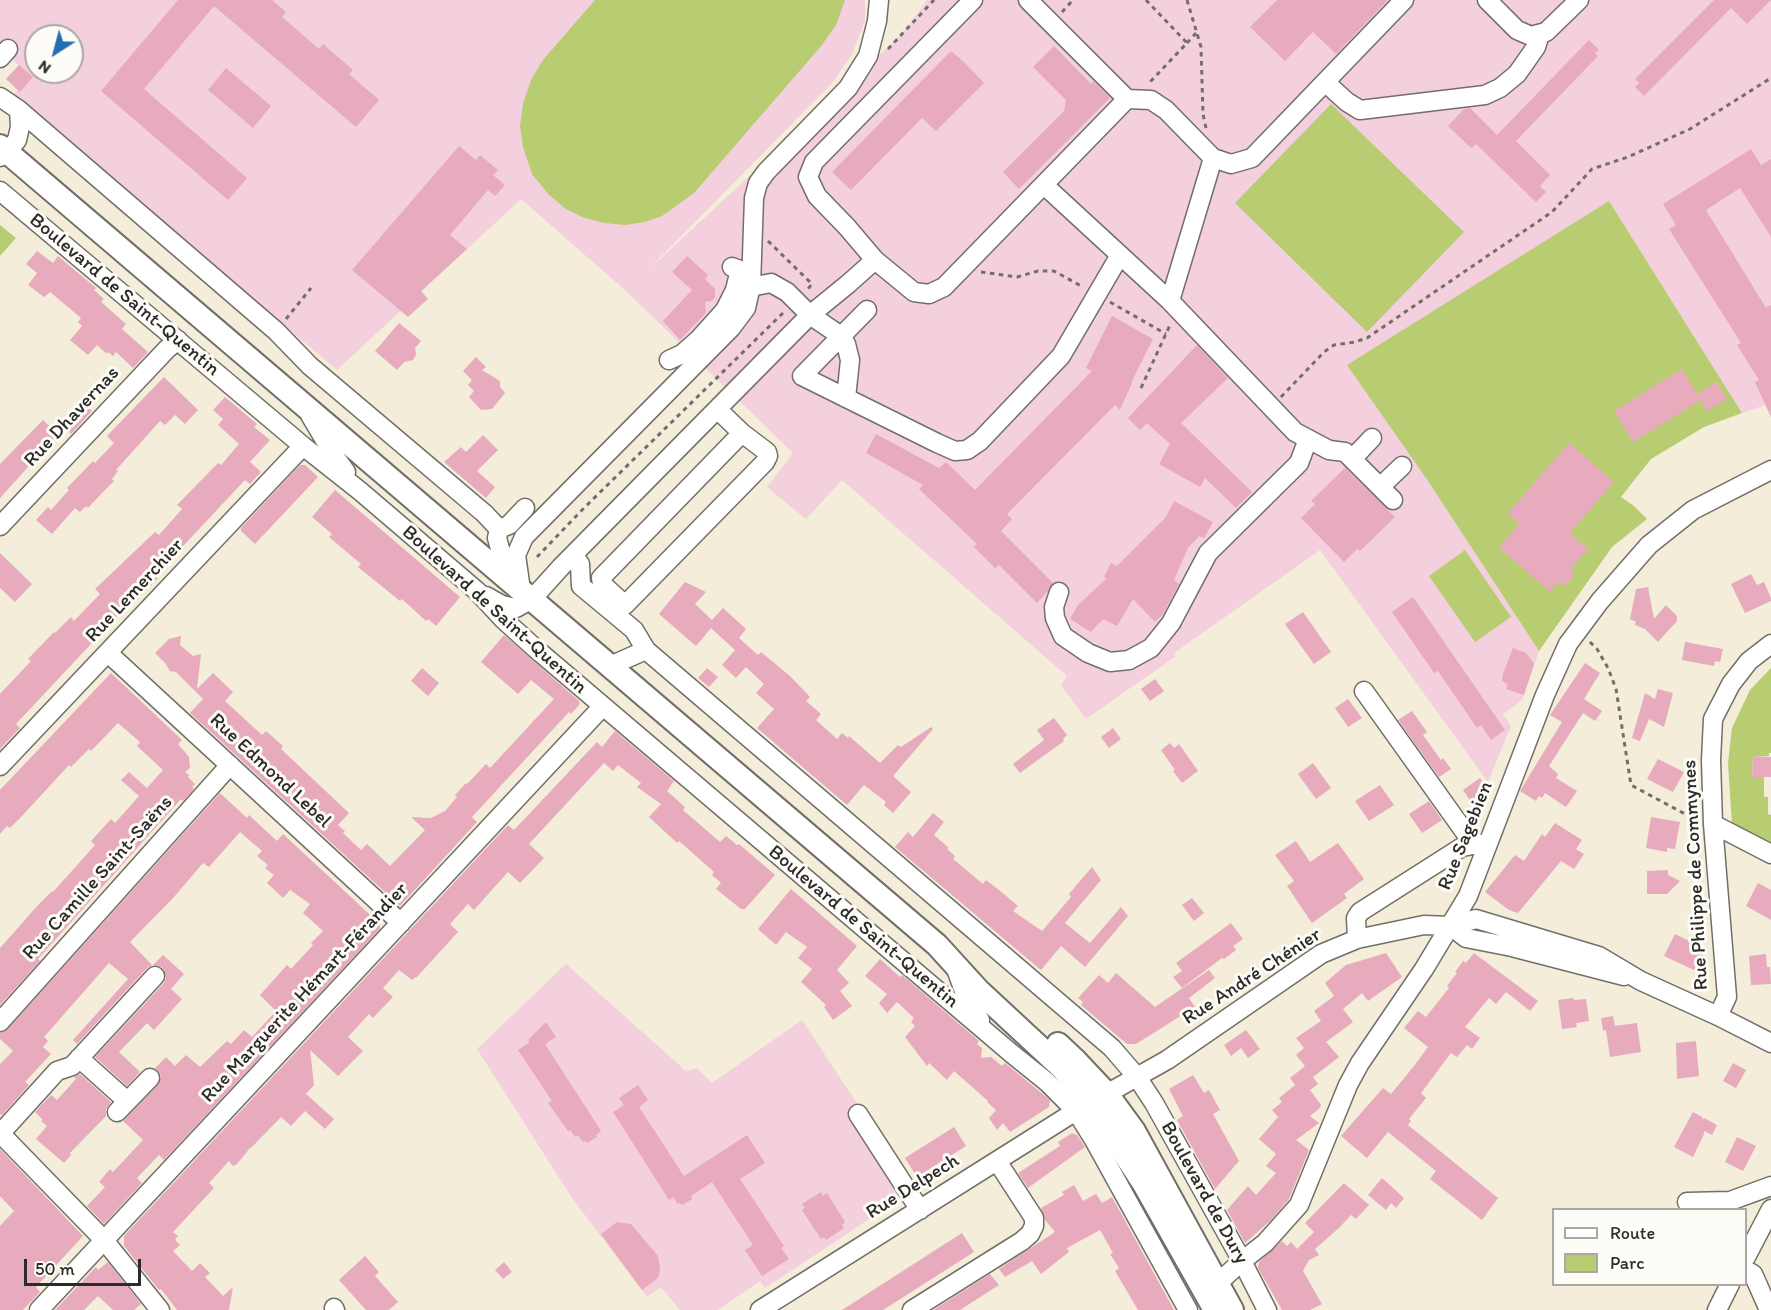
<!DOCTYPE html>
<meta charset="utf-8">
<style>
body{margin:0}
#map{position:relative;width:1771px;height:1310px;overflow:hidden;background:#f3edd9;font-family:Itim,sans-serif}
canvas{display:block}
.legend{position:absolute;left:1552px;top:1208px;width:195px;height:78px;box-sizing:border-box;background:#fdfcf7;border:2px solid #a9a8a5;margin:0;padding:8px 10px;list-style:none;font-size:18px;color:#2b2b2b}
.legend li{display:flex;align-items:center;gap:12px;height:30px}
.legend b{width:30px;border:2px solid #a9a8a5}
.north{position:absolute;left:24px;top:24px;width:60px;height:60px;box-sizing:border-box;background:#fdfcf7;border:2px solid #a9a8a5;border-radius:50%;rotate:216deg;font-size:16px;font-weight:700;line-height:24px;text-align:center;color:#2b2b2b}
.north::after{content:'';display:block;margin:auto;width:21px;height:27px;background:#1f6fb2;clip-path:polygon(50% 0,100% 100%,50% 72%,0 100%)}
.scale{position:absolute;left:24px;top:1259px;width:117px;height:27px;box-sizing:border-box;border:3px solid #2b2b2b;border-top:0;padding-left:8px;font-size:18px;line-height:21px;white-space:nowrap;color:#2b2b2b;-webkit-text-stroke:4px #fdfcf7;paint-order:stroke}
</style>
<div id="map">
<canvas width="1771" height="1310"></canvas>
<ul class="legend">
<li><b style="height:8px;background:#fff"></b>Route</li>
<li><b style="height:16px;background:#b8cd71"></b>Parc</li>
</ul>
<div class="north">N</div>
<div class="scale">50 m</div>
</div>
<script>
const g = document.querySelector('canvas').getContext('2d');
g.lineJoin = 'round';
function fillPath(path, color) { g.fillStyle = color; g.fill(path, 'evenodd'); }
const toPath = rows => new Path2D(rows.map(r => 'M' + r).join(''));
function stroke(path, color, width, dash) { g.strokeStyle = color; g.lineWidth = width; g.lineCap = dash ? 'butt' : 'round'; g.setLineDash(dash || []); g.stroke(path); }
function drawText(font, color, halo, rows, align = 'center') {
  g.font = font + ' Itim,sans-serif'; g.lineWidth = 6; g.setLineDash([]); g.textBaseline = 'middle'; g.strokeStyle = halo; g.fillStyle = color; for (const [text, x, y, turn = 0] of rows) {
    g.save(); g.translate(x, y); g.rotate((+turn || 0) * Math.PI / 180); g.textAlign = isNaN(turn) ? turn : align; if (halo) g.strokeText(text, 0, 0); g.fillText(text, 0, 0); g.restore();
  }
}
const built = toPath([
 [0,0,865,0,865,21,852,54,833,82,643,275,903,33,927,0,1771,0,1771,403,1742,413,1609,201,1426,478,1539,651,1522,700,1503,714,1511,726,1488,782,1320,550,1174,653,1176,656,1086,719,1061,685,1067,676,842,480,806,519,767,487,793,453,626,291,521,199,337,370,13,95,18,90,6,79,19,65,0,49],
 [36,36,72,36,72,72,36,72],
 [566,964,686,1071,697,1068,712,1083,802,1020,906,1178,904,1196,765,1288,760,1281,718,1310,680,1310,661,1287,647,1297,572,1198,477,1049]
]);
const green = toPath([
 [595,0,845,0,836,25,822,45,694,193,662,216,645,222,625,225,604,223,582,217,566,209,549,195,532,174,523,147,520,126,523,104,531,80,543,60],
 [1331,104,1464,232,1367,332,1235,203],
 [1609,201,1742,413,1704,427,1651,459,1621,497,1634,506,1647,519,1612,547,1539,651,1426,478,1347,365],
 [0,225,16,238,0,256],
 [1465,550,1511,617,1475,642,1429,576],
 [1771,668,1771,753,1769,753,1769,756,1753,756,1752,776,1764,777,1764,797,1768,797,1768,814,1771,815,1771,844,1732,824,1728,763,1732,728,1750,690]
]);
const building = toPath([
 [178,0,272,0,286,12,282,17,319,49,323,44,353,70,349,74,379,100,356,127,214,6,144,89,247,178,228,200,101,91],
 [1277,0,1388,0,1336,54,1313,32,1285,61,1250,27],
 [1714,0,1771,0,1747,24,1731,8,1644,96,1635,87,1639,83,1635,79],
 [1589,40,1599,50,1595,53,1598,56,1516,141,1550,175,1540,186,1546,192,1536,202,1476,144,1471,148,1448,126,1464,109,1470,108,1497,135],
 [1054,46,1091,84,1093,81,1110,98,1019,189,1003,172,1064,111,1066,100,1033,67],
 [951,51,964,62,984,83,936,131,922,118,851,190,832,172],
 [19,65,33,77,20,92,6,79],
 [226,68,271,106,253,128,208,90],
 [459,146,476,160,480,155,498,170,493,175,505,185,495,196,488,190,450,235,467,249,421,291,428,299,408,317,352,270],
 [1751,149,1761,165,1771,159,1771,237,1740,188,1706,210,1766,308,1771,305,1771,417,1755,382,1759,380,1737,345,1741,343,1669,229,1676,225,1663,204],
 [37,251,53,263,58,256,96,288,94,290,104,299,101,302,126,324,122,329,148,352,133,368,116,352,113,356,108,352,107,354,97,345,88,355,70,340,82,326,78,322,81,318,50,292,44,297,28,285,37,273,26,264],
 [687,256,708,275,705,279,715,289,715,297,712,301,705,302,706,313,680,340,663,321,692,290,672,272],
 [1112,316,1153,339,1131,383,1132,383,1120,410,1115,405,1007,514,1012,519,1001,531,1053,583,1047,592,1037,603,999,565,995,568,974,547,977,544,919,489,923,485,866,453,876,434,939,468,946,462,975,490,1092,371,1086,368],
 [399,323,421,341,415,348,416,355,413,360,404,362,397,370,375,351],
 [1197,345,1228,378,1181,423,1252,492,1236,508,1205,478,1200,487,1159,464,1170,444,1147,423,1140,430,1128,418],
 [476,357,486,367,482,370,500,381,500,387,505,393,492,409,481,410,469,397,474,391,468,385,472,380,463,371],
 [1682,369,1697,394,1716,382,1727,399,1707,411,1701,400,1633,442,1614,411],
 [164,377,198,410,185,424,175,415,165,425,160,421,116,470,118,471,112,479,114,481,101,494,88,508,86,506,80,512,75,508,52,534,36,520,48,507,51,510,69,490,67,488,93,461,95,463,114,443,107,436],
 [225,397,257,424,254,427,270,440,250,462,261,472,250,484,245,480,155,576,158,578,134,603,132,601,105,629,16,724,20,728,0,749,0,694,31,661,28,659,54,632,55,633,71,617,74,621,100,594,95,589,155,532,159,535,182,509,177,505,218,463,221,465,239,444,218,425,223,419,213,410],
 [81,401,92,411,71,434,60,423],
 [43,420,58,434,0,498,0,464],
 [483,435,498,450,477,471,495,487,486,498,444,462,461,447,466,452],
 [1569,443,1614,482,1570,533,1588,549,1570,570,1575,575,1564,587,1558,582,1550,592,1499,547,1519,524,1508,513],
 [300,465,305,465,318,477,255,544,241,531,241,528],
 [1345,468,1395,517,1360,551,1357,549,1344,562,1301,518,1315,504,1311,501],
 [335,490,460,597,436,626,428,619,426,621,402,599,400,601,358,567,361,564,329,537,332,534,312,517],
 [1174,501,1213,522,1204,538,1199,536,1188,548,1174,580,1179,584,1163,614,1155,622,1133,599,1117,626,1103,619,1091,632,1070,619,1078,605,1107,578,1104,577,1111,563,1117,566,1165,518],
 [0,553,32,584,15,602,0,588],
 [1751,574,1757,585,1764,582,1771,598,1771,601,1745,613,1731,584],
 [685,582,706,592,695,604,712,620,723,608,746,629,739,638,758,655,761,652,790,676,810,697,806,701,821,714,816,720,837,739,842,733,848,738,849,736,880,763,898,745,901,747,931,727,933,729,893,776,911,792,893,813,884,805,886,802,864,785,847,805,757,728,774,709,756,693,764,684,746,667,736,678,722,665,735,650,711,628,696,646,659,614],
 [1648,587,1654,619,1666,605,1677,616,1677,621,1658,642,1645,629,1635,625,1636,622,1630,619,1636,589],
 [1413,597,1505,730,1491,740,1481,725,1477,728,1438,671,1434,673,1392,612],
 [1303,612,1331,652,1314,664,1285,624],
 [504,635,579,701,580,704,571,714,569,712,472,817,477,822,400,906,190,713,203,699,176,672,170,671,165,663,155,653,169,639,181,636,180,645,193,656,201,654,197,689,213,673,233,692,225,701,262,735,266,731,283,746,281,749,349,813,338,825,345,831,343,833,361,850,367,844,390,866,425,830,411,817,431,818,445,811,457,797,455,795,466,783,467,784,486,764,490,768,554,699,531,680,518,694,481,662],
 [1685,642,1723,649,1720,662,1715,661,1714,666,1682,660],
 [1513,648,1526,653,1534,664,1524,695,1506,689,1508,684,1502,681,1503,674],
 [1585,663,1600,673,1584,699,1602,711,1595,721,1583,713,1549,766,1558,774,1556,778,1577,791,1566,807,1545,793,1542,798,1539,796,1536,801,1520,791,1562,722,1550,715],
 [422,668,439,683,428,696,411,681],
 [707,668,718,677,709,687,698,678],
 [111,673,182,740,178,744,189,757,190,768,185,772,189,775,188,777,195,784,192,787,194,789,183,801,181,799,38,959,40,961,0,1005,0,948,39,904,52,891,53,892,95,845,91,841,111,819,115,823,139,796,121,780,129,772,147,788,163,770,137,746,140,742,118,723,91,751,89,749,71,767,69,765,23,815,10,828,7,826,0,834,0,790],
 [1155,679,1164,691,1150,701,1141,689],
 [1658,689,1673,693,1664,727,1649,719,1640,741,1632,738,1645,693,1655,699],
 [1348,699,1362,718,1348,727,1335,708],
 [1412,711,1427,732,1423,735,1441,760,1443,758,1451,769,1439,777,1398,720],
 [1054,718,1067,735,1063,739,1064,741,1020,773,1013,764,1044,740,1037,730],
 [1113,728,1121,739,1109,748,1101,737],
 [615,731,674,781,667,791,685,807,683,810,720,842,726,836,737,845,739,844,775,875,745,909,741,909,716,889,721,883,712,875,714,872,679,841,677,843,649,817,661,804,637,787,641,783,618,765,613,771,604,763,529,844,544,858,520,883,508,872,474,910,468,904,450,924,458,932,416,978,415,977,412,980,399,970,383,988,393,997,373,1018,369,1014,348,1037,363,1051,338,1076,310,1050,314,1085,306,1094,334,1119,325,1129,305,1111,291,1126,281,1117,251,1148,250,1148,237,1164,233,1166,229,1161,209,1183,214,1188,173,1232,178,1236,175,1240,180,1245,173,1251,192,1271,200,1263,210,1273,205,1277,223,1296,233,1287,229,1310,177,1310,161,1289,159,1290,124,1246,124,1236,508,825,514,830,597,742,602,747],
 [1170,743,1174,748,1179,744,1198,771,1182,783,1173,771,1175,770,1161,750],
 [1753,756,1771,757,1771,777,1752,777],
 [1658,759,1684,772,1673,792,1647,779],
 [1313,763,1331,788,1316,799,1298,774],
 [1480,778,1489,791,1471,802,1463,790],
 [1380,785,1394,805,1369,821,1355,801],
 [220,793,247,818,249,815,277,841,283,834,380,924,380,929,164,1160,159,1155,137,1178,142,1183,104,1224,87,1206,105,1187,99,1182,110,1169,113,1172,143,1140,123,1121,158,1085,161,1076,155,1068,166,1057,175,1066,186,1055,200,1067,227,1041,231,1044,244,1030,252,1037,276,1011,260,995,287,965,291,969,313,945,311,943,323,931,303,913,310,904,290,890,283,898,267,883,274,875,265,868,268,865,257,856,262,851,240,832,209,867,203,863,174,897,130,942,152,965,147,968,77,1044,73,1040,128,979,109,963,44,1037,48,1041,43,1047,51,1054,25,1082,29,1085,2,1115,0,1114,0,1064,13,1051,0,1039,0,1033,8,1029],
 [1429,801,1442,820,1422,833,1409,814],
 [933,813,944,822,934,835,949,848,947,849,955,856,953,859,983,884,986,880,1004,894,1018,906,1013,911,1042,931,1071,897,1069,894,1092,867,1101,880,1065,923,1090,943,1121,907,1128,916,1085,967,1061,946,1041,970,895,847,908,832,913,837],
 [1651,817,1680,822,1675,849,1667,848,1667,852,1646,848],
 [1555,823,1582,840,1576,849,1584,854,1574,869,1561,861,1518,913,1509,910,1485,892,1515,855,1524,861,1542,834,1545,837],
 [1296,841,1310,862,1338,843,1364,879,1344,894,1347,898,1312,923,1287,886,1294,881,1275,855],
 [1668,870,1668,875,1680,881,1667,894,1647,894,1647,871],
 [1758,883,1771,890,1771,920,1746,906],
 [791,889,857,946,837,970,849,983,840,991,852,1006,833,1020,824,1007,826,1005,801,982,812,969,798,958,807,947,786,932,776,945,758,929],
 [1192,898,1204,913,1194,921,1182,905],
 [1231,923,1243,939,1233,946,1236,950,1224,959,1222,958,1182,988,1173,977,1182,971,1176,963],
 [1675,934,1706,949,1696,971,1664,956],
 [1386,953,1402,977,1368,1001,1362,993,1343,1009,1353,1022,1326,1042,1339,1057,1313,1077,1318,1084,1310,1090,1321,1105,1320,1106,1321,1107,1310,1116,1319,1123,1296,1140,1309,1150,1289,1199,1271,1220,1245,1243,1227,1210,1248,1186,1256,1195,1276,1173,1266,1166,1276,1154,1259,1139,1278,1117,1272,1110,1282,1102,1279,1098,1295,1085,1290,1078,1305,1066,1296,1055,1304,1048,1296,1038,1321,1021,1314,1011,1334,996,1325,983,1346,965],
 [1474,953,1538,1001,1530,1011,1506,992,1496,1004,1489,998,1465,1027,1480,1038,1472,1049,1467,1045,1457,1057,1451,1053,1421,1093,1426,1098,1409,1119,1411,1121,1408,1125,1498,1198,1482,1220,1430,1179,1436,1171,1388,1132,1367,1158,1341,1136,1383,1088,1391,1094,1414,1066,1428,1047,1404,1028,1418,1011,1426,1017,1449,988,1447,986,1457,973,1455,972,1463,961,1466,963],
 [1766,954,1767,967,1770,967,1771,984,1751,985,1749,956],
 [163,955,184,974,171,989,182,999,154,1030,147,1023,119,1052,140,1072,127,1086,95,1057,164,983,166,978,165,972,162,967,153,965],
 [880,959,900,977,902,975,979,1041,977,1044,982,1048,981,1058,991,1057,1002,1066,1005,1063,1050,1100,1049,1107,1010,1132,1003,1123,997,1130,989,1118,996,1110,987,1102,988,1101,954,1071,947,1080,929,1063,927,1066,905,1037,915,1026,911,1022,914,1018,897,1002,887,1013,879,1003,887,994,865,976],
 [1209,970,1215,978,1189,998,1195,1007,1136,1044,1127,1044,1081,1005,1083,1002,1078,998,1099,975,1108,983,1116,973,1155,1007],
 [1573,998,1574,1000,1586,999,1589,1021,1576,1023,1577,1027,1562,1029,1558,1000],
 [1613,1016,1615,1026,1637,1023,1641,1052,1610,1057,1606,1030,1603,1031,1601,1018],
 [546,1022,556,1037,545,1044,601,1131,596,1135,597,1137,587,1143,586,1141,583,1142,578,1135,575,1137,570,1130,568,1131,548,1103,552,1101,518,1050,530,1042,528,1040],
 [1246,1030,1260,1049,1248,1058,1241,1048,1231,1056,1224,1045],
 [1696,1041,1699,1076,1677,1079,1676,1043],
 [1733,1063,1746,1070,1736,1088,1723,1081],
 [80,1074,111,1102,106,1109,106,1116,70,1153,71,1155,64,1163,36,1139,47,1126,41,1121,43,1120,35,1112,51,1095,57,1100,76,1079,74,1077],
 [1193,1075,1204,1093,1209,1090,1220,1110,1213,1114,1239,1161,1215,1189,1177,1120,1183,1116,1169,1089],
 [638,1085,648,1100,639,1107,684,1176,747,1135,765,1163,740,1179,784,1246,781,1248,789,1259,762,1276,745,1250,753,1245,712,1182,691,1196,692,1199,682,1205,680,1203,678,1204,673,1197,669,1200,613,1112,624,1105,619,1098],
 [1693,1112,1702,1117,1703,1120,1704,1118,1717,1125,1712,1135,1704,1131,1704,1134,1693,1157,1674,1147],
 [954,1127,966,1146,917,1177,905,1158],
 [1072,1133,1077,1135,1085,1147,1028,1188,1018,1173,1060,1146,1058,1142],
 [1737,1137,1756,1146,1743,1171,1725,1162],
 [0,1149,83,1236,36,1287,40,1292,23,1310,0,1310,0,1226,14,1211,0,1196],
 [1382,1178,1404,1198,1396,1208,1391,1203,1386,1210,1368,1195],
 [1344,1183,1369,1205,1356,1219,1351,1215,1339,1228,1315,1249,1319,1255,1309,1260,1303,1271,1322,1304,1310,1310,1282,1310,1258,1268,1259,1262,1282,1241,1287,1246,1291,1242,1297,1249,1314,1232,1305,1223],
 [1074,1185,1083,1201,1096,1194,1102,1203,1112,1197,1174,1310,1138,1310,1115,1271,1119,1268,1110,1254,1113,1253,1100,1230,1067,1248,1069,1252,1041,1274,1032,1261,1005,1277,999,1269,1055,1232,1045,1220,1041,1208,1064,1195,1062,1192],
 [821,1192,823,1196,827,1193,845,1222,842,1225,844,1228,826,1240,824,1237,821,1239,802,1210,805,1208,802,1204],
 [617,1222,631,1224,658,1256,660,1269,658,1278,642,1290,601,1234],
 [962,1233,974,1252,883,1310,842,1310],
 [365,1256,379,1272,375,1276,398,1302,389,1310,366,1310,339,1280],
 [108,1262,141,1304,134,1310,113,1310,98,1296,84,1310,55,1310,96,1267,98,1270],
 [504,1262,512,1272,503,1279,495,1270],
 [990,1274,999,1285,960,1310,933,1310]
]);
const path = toPath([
 [1146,0,1187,43,1149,83],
 [1187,0,1201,47,1203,114,1206,128],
 [1062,12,1073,0],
 [1187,43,1196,33],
 [888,49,934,0],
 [768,241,812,284,807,290],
 [981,272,1017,277,1038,271,1054,271,1083,287],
 [1110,302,1166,334],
 [286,319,311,288],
 [1141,388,1170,325],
 [1281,397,1324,352,1334,345,1355,342,1367,338,1552,212,1592,169,1628,157,1690,129,1771,78],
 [537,557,583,509,785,311],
 [1590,642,1597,649,1608,668,1616,689,1631,785,1698,821]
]);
const minor = toPath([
 [973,0,814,162,808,177,817,196,847,227,875,260,914,292,929,294,944,287,1127,99,1028,0],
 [1487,0,1517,30,1531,36,1546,32,1579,0],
 [0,58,8,49],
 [1325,82,1347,102,1360,110,1485,95,1500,88,1517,74,1536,47,1540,34],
 [0,97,19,110,276,331,310,366,484,513,499,529],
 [1127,99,1151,100,1166,110,1213,158,1231,164,1252,158,1404,0],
 [0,157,7,152,17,140,20,127,19,110],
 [1044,185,1170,301,1295,432,1329,450,1345,452,1393,500],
 [0,191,303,446,360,491,477,591,504,620,536,649,1011,1053,1047,1082,1076,1111,1094,1140,1188,1310],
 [735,290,771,283,787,292,810,315,841,336,846,344,850,360,846,398],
 [1170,301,1213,158],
 [867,310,802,376,937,443,955,451,967,450,980,441,1061,356,1120,255],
 [669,360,682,354,699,339,725,310,735,290,740,270,732,267],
 [717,409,742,433,601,578,602,584,625,605,765,462,768,456,767,452,742,433],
 [310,415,333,454,346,472],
 [1352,459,1372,438],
 [1380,487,1402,466],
 [0,526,167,349,178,340],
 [499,529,497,538,502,556,514,577],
 [499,529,509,525,525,508],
 [573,555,580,564,581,586,634,630,646,650],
 [521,590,516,555,524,537,731,328,746,308,751,286,754,198,758,183,766,172,848,88,868,56,877,21,879,0],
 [1059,592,1054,607,1055,618,1063,636,1088,653,1110,662,1129,660,1151,648,1171,623,1208,553,1299,463,1308,439],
 [486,596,502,605,516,608,532,599,561,567,810,315,848,284,875,260],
 [108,653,401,923],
 [610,666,646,650,1112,1048,1137,1077,1154,1103,1242,1261,1267,1310],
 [1364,691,1474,845],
 [0,766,303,446],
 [1713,824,1771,854],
 [1451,926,1466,938,1512,947,1624,976],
 [1357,939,1356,918,1360,912,1462,847,1485,843],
 [956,969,965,994,980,1020],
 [1718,1016,1727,997,1713,824,1711,760,1713,719,1731,684,1749,661,1771,644],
 [0,1022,230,765],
 [79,1058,127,1101],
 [117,1112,150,1078],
 [858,1114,920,1210],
 [0,1133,104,1240,160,1310],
 [0,1134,57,1071,72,1066,155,976],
 [1687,1202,1730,1201,1771,1186],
 [1746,1257,1771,1209],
 [1746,1270,1753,1274,1769,1310],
 [1208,1292,1242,1261,1265,1243,1299,1205,1348,1085,1360,1063,1424,969,1468,896,1545,695,1568,644,1600,601,1649,545,1693,510,1771,470],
 [334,1308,335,1310],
 [39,1310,603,706],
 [760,1310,1076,1111,1167,1060,1321,954,1357,939,1424,925,1451,926,1476,919,1599,956,1641,981,1718,1016,1771,1043],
 [912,1310,1022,1241,1030,1234,1034,1226,1034,1218,997,1161],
 [1717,1310,1730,1284]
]);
const major = toPath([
 [0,146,937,945,978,990,1062,1068,1091,1103,1144,1184,1215,1310],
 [1058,1044,1075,1060,1107,1094,1134,1131,1232,1310]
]);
const streetNames = [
 ["Boulevard de Saint-Quentin",124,295,40],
 ["Rue Dhavernas",72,417,-47],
 ["Rue Lemerchier",135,591,-47],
 ["Boulevard de Saint-Quentin",494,610,42],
 ["Rue Edmond Lebel",270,771,43],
 ["Rue Sagebien",1466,836,-68],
 ["Rue Philippe de Commynes",1696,875,-93],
 ["Rue Camille Saint-Saëns",98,878,-48],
 ["Boulevard de Saint-Quentin",863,927,40],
 ["Rue André Chénier",1252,977,-33],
 ["Rue Marguerite Hémart-Férandier",305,993,-47],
 ["Rue Delpech",913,1187,-32],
 ["Boulevard de Dury",1204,1193,61]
];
fillPath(built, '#f4cfdd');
fillPath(green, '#b8cd71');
fillPath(building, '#e7abbd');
stroke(minor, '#716f68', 21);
stroke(major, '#716f68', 26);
stroke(path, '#716f68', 3, [4.5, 4.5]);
stroke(minor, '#fff', 18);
stroke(major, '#fff', 22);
drawText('20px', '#2b2b2b', '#fdfcf7', streetNames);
</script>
